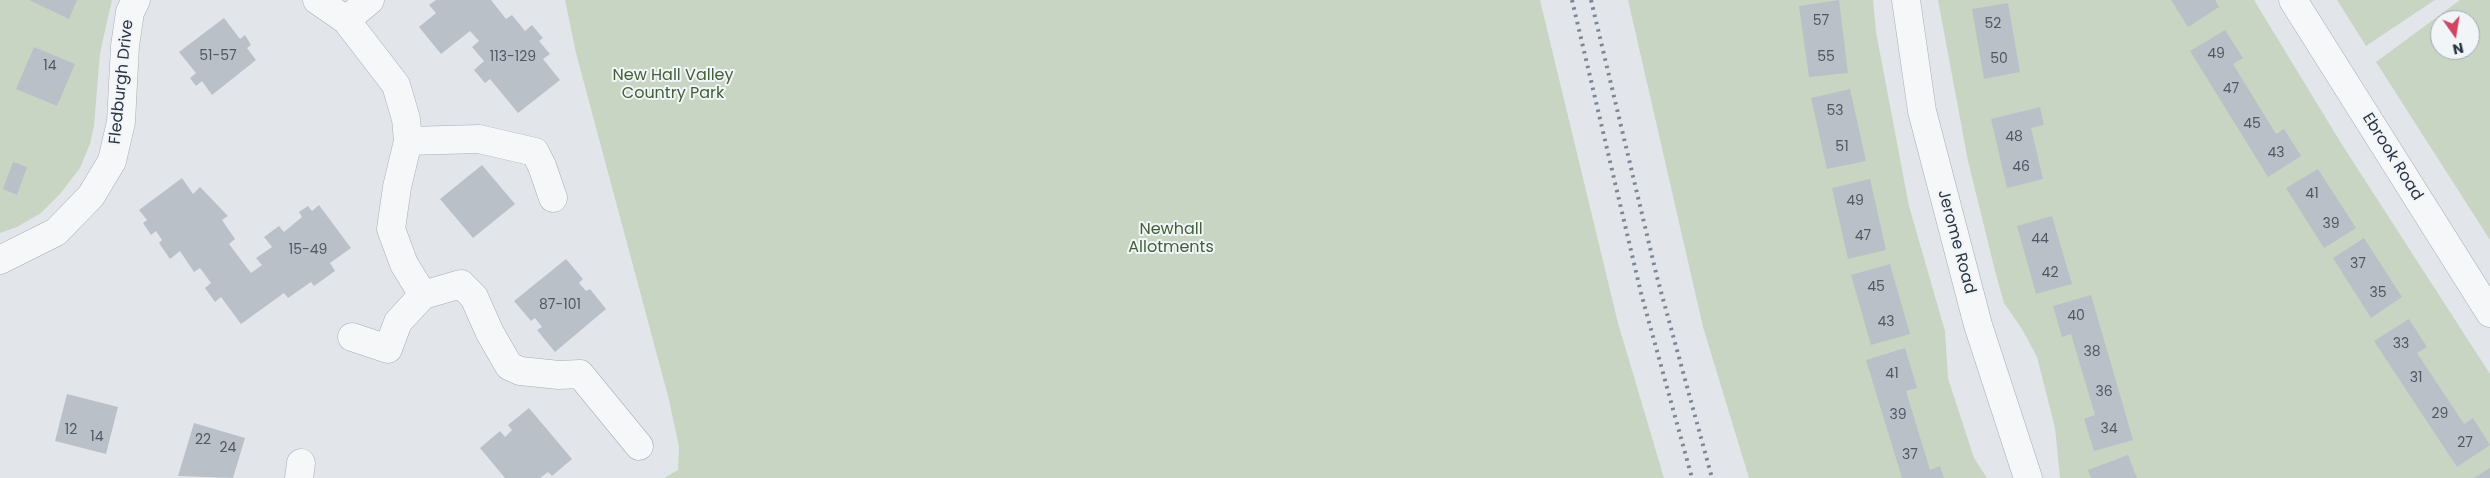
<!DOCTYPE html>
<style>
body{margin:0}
#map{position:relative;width:2490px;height:478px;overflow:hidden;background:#e2e6eb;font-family:Poppins,sans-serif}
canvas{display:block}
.north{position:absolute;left:2430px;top:10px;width:50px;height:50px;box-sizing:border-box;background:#f2f5f8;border:1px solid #a2a8b0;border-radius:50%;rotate:167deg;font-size:14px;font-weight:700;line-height:20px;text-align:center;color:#2a3543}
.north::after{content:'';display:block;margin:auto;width:18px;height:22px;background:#d24565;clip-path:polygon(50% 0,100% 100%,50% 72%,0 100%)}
</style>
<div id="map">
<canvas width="2490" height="478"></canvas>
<div class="north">N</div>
</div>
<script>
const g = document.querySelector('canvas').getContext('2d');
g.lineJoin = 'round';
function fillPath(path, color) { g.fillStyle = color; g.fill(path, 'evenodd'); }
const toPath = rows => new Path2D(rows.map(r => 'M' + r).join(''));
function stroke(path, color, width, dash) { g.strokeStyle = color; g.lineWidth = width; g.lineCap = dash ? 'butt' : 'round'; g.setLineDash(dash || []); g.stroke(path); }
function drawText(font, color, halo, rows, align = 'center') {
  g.font = font + ' Poppins,sans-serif'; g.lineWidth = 4; g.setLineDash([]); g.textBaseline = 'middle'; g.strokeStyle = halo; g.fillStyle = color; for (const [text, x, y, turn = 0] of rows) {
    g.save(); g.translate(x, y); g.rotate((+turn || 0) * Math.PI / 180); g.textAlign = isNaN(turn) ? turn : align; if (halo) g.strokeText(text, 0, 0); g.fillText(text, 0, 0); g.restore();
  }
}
const green = toPath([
 [0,0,112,0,100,53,94,126,90,144,80,168,60,194,41,213,17,227,0,233],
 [565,0,1540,0,1618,323,1664,478,664,478,678,470,679,447,669,400,576,53],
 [1628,0,1873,0,1876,32,1909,206,1945,331,1948,378,1974,458,1987,478,1749,478,1703,327],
 [1938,0,2254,0,2341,143,2490,374,2490,478,2060,478,2055,428,2037,357,2022,329,2004,303,1995,271,1968,161],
 [2337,0,2435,0,2366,46],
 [2460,0,2490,0,2490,240,2376,62],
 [2440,20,2470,20,2470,50,2440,50]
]);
const building = toPath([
 [29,0,77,0,69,19],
 [436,0,491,0,506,19,512,15,525,31,532,25,543,38,539,41,550,54,543,59,560,80,518,113,490,79,485,83,474,70,484,61,472,47,479,41,470,31,441,54,419,27,436,13,429,5],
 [1839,0,1848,73,1809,77,1799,6],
 [2171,0,2215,0,2219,7,2188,27],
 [2008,3,2020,72,1984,79,1972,9],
 [224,18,240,39,245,35,251,45,247,48,256,60,212,95,202,81,196,86,190,78,196,73,179,52],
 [2225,30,2243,58,2233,64,2276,134,2284,129,2301,156,2268,177,2190,51],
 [34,47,75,64,57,106,16,89],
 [1850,89,1866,161,1827,169,1811,98],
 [2040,107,2044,125,2031,128,2043,179,2007,188,1991,119],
 [13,162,27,167,17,195,3,189],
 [482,165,515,204,473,238,440,199],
 [2318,169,2356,228,2324,248,2286,188],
 [182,178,193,194,200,187,228,216,222,220,235,239,229,244,251,273,262,265,256,258,272,247,264,237,279,226,284,232,302,217,299,212,308,206,312,211,319,205,351,248,330,263,335,271,314,286,311,282,288,298,284,293,241,324,221,297,215,302,205,288,211,283,200,268,194,272,180,251,170,259,159,243,162,240,156,231,151,235,143,223,147,220,139,210],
 [1870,179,1886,250,1848,259,1832,188],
 [2052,216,2072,284,2036,294,2017,226],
 [2364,238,2402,297,2371,318,2333,258],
 [566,259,583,279,579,283,586,291,590,289,606,309,555,352,537,330,542,327,535,318,531,321,514,301],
 [1890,264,1910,334,1871,345,1851,275],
 [2091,295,2133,440,2094,451,2084,419,2095,415,2071,334,2062,337,2053,306],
 [2409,319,2427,347,2417,353,2464,424,2473,418,2490,445,2457,467,2374,341],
 [1905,348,1917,388,1906,391,1930,470,1940,466,1944,478,1902,478,1866,360],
 [67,394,118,407,106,454,55,441],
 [529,408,572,459,552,476,548,472,540,478,505,478,480,448,500,431,505,437,512,430,508,425],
 [194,423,245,438,233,478,178,476],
 [2128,455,2137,478,2091,478,2088,470],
 [2490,468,2490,478,2474,478]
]);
const minor = toPath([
 [317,0,346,20,396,85,406,119,408,141,397,187,391,229,404,264,423,295],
 [1906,0,1922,111,1978,325,2028,478],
 [2293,0,2490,313],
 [346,20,370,0],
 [408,141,479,139,535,152,542,166,553,198],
 [0,260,56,232,91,196,112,161,121,122,125,46,130,12,136,0],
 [352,337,388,349,398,322,423,295,461,284,474,297,490,333,509,366,520,371,559,375,580,374,639,446],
 [299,478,301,463]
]);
const rail = toPath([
 [1572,0,1641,293,1692,478],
 [1591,0,1657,277,1712,478]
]);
const numberNames = [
 ["57",1821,21],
 ["52",1993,24],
 ["49",2216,54],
 ["51-57",218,56],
 ["113-129",513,57],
 ["55",1826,57],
 ["50",1999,59],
 ["14",50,66],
 ["47",2231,89],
 ["53",1835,111],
 ["45",2252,124],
 ["48",2014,137],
 ["51",1842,147],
 ["43",2276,153],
 ["46",2021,167],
 ["41",2312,194],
 ["49",1855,201],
 ["39",2331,224],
 ["47",1863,236],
 ["44",2040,239],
 ["15-49",308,250],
 ["37",2358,264],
 ["42",2050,273],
 ["45",1876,287],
 ["35",2378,293],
 ["87-101",560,305],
 ["40",2076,316],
 ["43",1886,322],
 ["33",2401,344],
 ["38",2092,352],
 ["41",1892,374],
 ["31",2416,378],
 ["36",2104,392],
 ["29",2440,414],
 ["39",1898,415],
 ["34",2109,429],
 ["12",71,430],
 ["14",97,437],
 ["22",203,440],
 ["27",2465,443],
 ["24",228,448],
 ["37",1910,455]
];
const parkNames = [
 ["New Hall Valley",673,76],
 ["Country Park",673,94],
 ["Newhall",1171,230],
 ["Allotments",1171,248]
];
const streetNames = [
 ["Fledburgh Drive",122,82,-84],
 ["Ebrook Road",2392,157,58],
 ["Jerome Road",1956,242,75]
];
fillPath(green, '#c9d5c3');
fillPath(building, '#b9c0c8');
stroke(minor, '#a7adb5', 29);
stroke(minor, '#f5f7f9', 28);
stroke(rail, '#7b8795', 4, [2.5, 5]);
drawText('14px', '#4e5864', null, numberNames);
drawText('16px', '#416037', '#f2f5f8', parkNames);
drawText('16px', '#2a3543', '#f2f5f8', streetNames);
</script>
